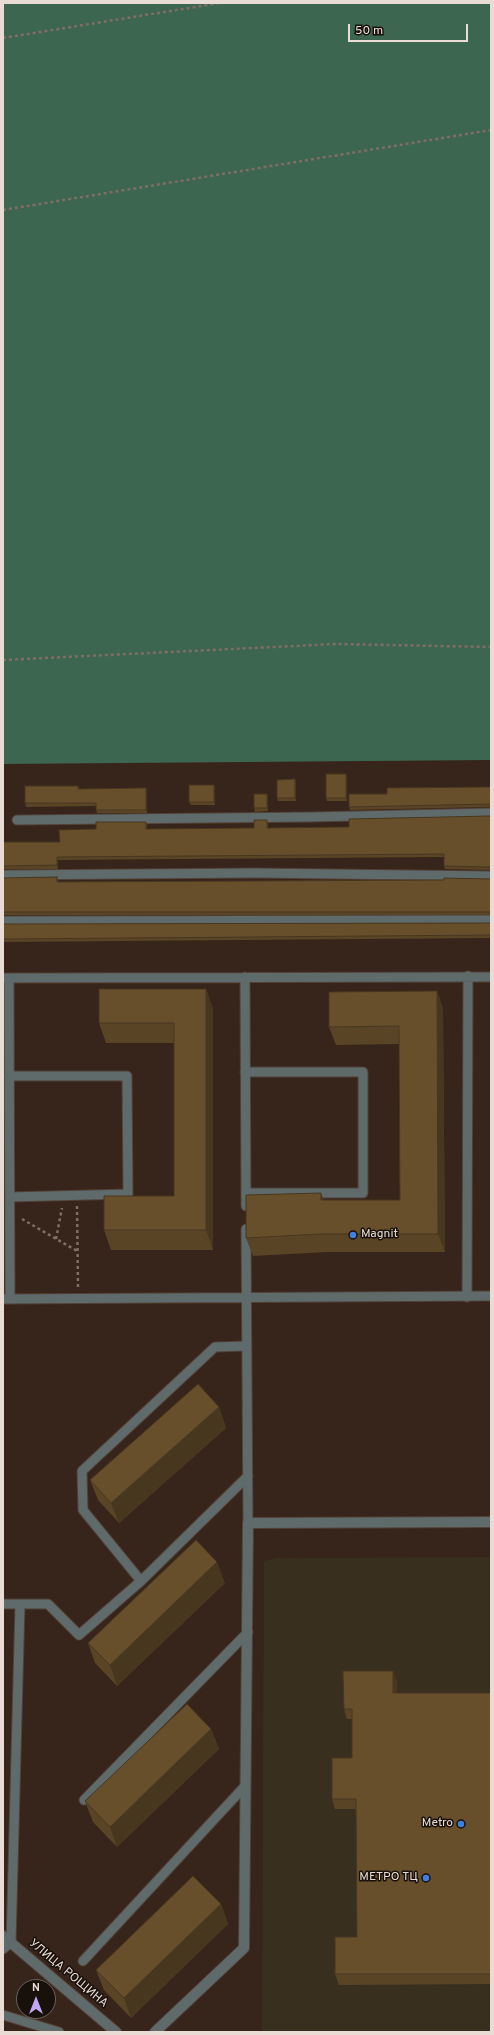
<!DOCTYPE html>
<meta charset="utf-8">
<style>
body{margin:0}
#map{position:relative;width:494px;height:2035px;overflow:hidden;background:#37241a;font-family:Overpass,sans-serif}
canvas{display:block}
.frame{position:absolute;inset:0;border:4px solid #e9dcd5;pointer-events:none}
.north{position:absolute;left:16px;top:1979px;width:40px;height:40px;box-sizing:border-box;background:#18100b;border:1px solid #6c625c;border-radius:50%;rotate:0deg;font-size:11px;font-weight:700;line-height:16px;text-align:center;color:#e9dcd5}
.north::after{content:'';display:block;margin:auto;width:14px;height:18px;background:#c2a7f2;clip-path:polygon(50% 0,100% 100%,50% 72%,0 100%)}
.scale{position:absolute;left:348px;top:24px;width:120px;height:18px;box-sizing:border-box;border:2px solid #e9dcd5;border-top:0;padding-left:5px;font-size:12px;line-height:14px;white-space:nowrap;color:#e9dcd5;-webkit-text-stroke:3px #18100b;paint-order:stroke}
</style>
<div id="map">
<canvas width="494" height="2035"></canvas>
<div class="frame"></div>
<div class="north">N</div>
<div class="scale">50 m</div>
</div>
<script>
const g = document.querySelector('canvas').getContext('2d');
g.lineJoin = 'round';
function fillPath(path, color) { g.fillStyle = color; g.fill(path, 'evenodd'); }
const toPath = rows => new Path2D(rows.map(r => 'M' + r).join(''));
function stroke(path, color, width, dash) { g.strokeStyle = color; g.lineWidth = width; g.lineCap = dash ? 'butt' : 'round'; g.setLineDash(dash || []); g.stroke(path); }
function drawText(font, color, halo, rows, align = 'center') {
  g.font = font + ' Overpass,sans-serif'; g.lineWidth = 3; g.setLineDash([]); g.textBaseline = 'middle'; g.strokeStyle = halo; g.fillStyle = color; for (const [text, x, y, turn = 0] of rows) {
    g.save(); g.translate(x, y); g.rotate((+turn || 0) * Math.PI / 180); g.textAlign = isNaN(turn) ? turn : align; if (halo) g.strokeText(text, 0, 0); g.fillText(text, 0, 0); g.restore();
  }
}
const commercial = toPath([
 [491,1557,491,2032,262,2032,264,1561,277,1558]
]);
const forest = toPath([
 [3,3,491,3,491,760,3,764]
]);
const path = toPath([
 [3,38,220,3],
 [3,210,491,130],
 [3,660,336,644,491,647],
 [77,1206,78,1287],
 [22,1219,77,1251],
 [56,1239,62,1208]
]);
const service = toPath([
 [17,820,311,817,491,813],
 [3,875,255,873,491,876],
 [3,921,491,920],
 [245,977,246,1206],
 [3,978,491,977],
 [9,978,10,1299],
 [245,1072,363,1072,363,1193,246,1193],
 [9,1076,127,1076,128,1194,10,1197],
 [246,1229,248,1523],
 [467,1297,468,976],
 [3,1299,491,1296],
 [141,1581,83,1510,82,1471,215,1347,247,1346],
 [3,1604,20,1604,11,1942,3,1949],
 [20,1604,48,1604,79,1635,141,1581,248,1476],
 [84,1800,248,1632],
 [83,1961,245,1786],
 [3,2015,59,2032]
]);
const minor = toPath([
 [3,1936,116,2032],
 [155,2032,244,1948,248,1523,491,1522]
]);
const wall = toPath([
 [347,777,347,801,327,801,326,798],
 [295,779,296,783,296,801,278,801,277,798],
 [214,785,215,788,215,805,191,805,189,802],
 [78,786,80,789,146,788,147,791,147,813,97,813,96,810,96,806,26,807,25,803],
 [491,787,491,807,350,810,349,807,387,794],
 [267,794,268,797,268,811,255,812,254,808],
 [490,816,491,816,491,870,445,869,444,866,444,857,58,860,58,869,3,869,3,842,60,842,146,822,147,825,147,829,254,828,267,820,268,823,268,828,349,827],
 [57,877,58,882,444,880,490,879,491,878,491,915,3,915,3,878],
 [491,922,491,938,3,942,3,924,490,923],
 [206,989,213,1009,213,1250,111,1250,104,1230,174,1196,174,1043,106,1043,99,1023],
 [437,991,443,1009,445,1252,327,1252,253,1256,246,1238,324,1200,400,1200,399,1044,336,1045,329,1027],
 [219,1407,226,1428,119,1523,98,1500,90,1480],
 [225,1583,117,1686,95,1663,88,1643],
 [393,1671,397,1682,397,1693,491,1693,491,1984,339,1985,335,1974,357,1937,356,1809,335,1809,332,1799,352,1758,352,1719,347,1719,344,1709],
 [211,1729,219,1749,117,1847,93,1822,85,1801],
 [221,1904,228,1924,131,2018,104,1990,96,1970]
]);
const shadedWall = toPath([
 [346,774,347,777,347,801,346,798],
 [295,779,296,783,296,801,295,798],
 [214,785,215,788,215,805,214,802],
 [146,788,147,791,147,813,146,810],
 [267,794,268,797,268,811,267,808],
 [57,857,58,860,58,869,57,865],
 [206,989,213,1009,213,1250,206,1230],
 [437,991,443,1009,445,1252,438,1234],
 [321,1193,328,1211,321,1200],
 [219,1407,226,1428,119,1523,111,1503],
 [217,1562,225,1583,117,1686,110,1665],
 [393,1671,397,1682,397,1703,393,1693],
 [211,1729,219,1749,117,1847,110,1827],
 [221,1904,228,1924,131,2018,124,1998]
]);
const building = toPath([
 [326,774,346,774,346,798,326,798,326,774],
 [295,779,295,798,277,798,277,780,295,779],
 [189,785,214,785,214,802,189,802,189,785],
 [25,786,78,786,78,789,146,788,146,810,96,810,96,803,25,803,25,786],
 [491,787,491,805,490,804,349,807,349,794,387,794,387,788,491,787],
 [254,794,267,794,267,808,254,808,254,794],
 [490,816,491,816,491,867,490,867,444,866,444,854,57,857,57,865,3,866,3,842,60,842,59,830,96,829,96,822,146,822,146,829,254,828,254,820,267,820,267,828,349,827,349,819,490,816],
 [57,877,57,882,444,880,444,878,490,879,491,878,491,912,3,912,3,878,57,877],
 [491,922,491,935,3,939,3,924,490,923,491,922],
 [99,989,206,989,206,1230,104,1230,104,1196,174,1196,174,1023,99,1023,99,989],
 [437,991,438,1234,320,1234,246,1238,246,1195,321,1193,321,1200,400,1200,399,1026,329,1027,329,992,437,991],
 [198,1384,219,1407,111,1503,90,1480,198,1384],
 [196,1540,217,1562,110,1665,88,1643,196,1540],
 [343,1671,393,1671,393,1693,491,1693,491,1974,335,1974,335,1937,357,1937,356,1799,332,1799,332,1758,352,1758,352,1709,344,1709,343,1671],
 [187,1704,211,1729,110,1827,85,1801,187,1704],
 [193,1876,221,1904,124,1998,96,1970,193,1876]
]);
const markers = [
 [353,1235,4,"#3f7fe0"],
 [461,1824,4,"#3f7fe0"],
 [426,1878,4,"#3f7fe0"]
];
const poiNames = [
 ["Magnit",361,1235,"left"],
 ["Metro",453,1824],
 ["МЕТРО ТЦ",418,1878]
];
const streetNames = [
 ["УЛИЦА РОЩИНА",68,1974,40]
];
fillPath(commercial, '#392f1f');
fillPath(forest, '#3c664f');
stroke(service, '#534138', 11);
stroke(minor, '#534138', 12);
stroke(path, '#7f6e65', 2.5, [3, 3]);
stroke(service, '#5f6b6b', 9);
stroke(minor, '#5f6b6b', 10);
fillPath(wall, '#594426');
fillPath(shadedWall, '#48371f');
fillPath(building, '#674f2c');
stroke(building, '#48371f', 1);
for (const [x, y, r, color] of markers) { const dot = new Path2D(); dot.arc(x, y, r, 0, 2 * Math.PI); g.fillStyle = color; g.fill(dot); stroke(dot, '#18100b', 1.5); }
drawText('12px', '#e9dcd5', '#18100b', poiNames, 'right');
drawText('12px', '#e9dcd5', '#18100b', streetNames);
</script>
